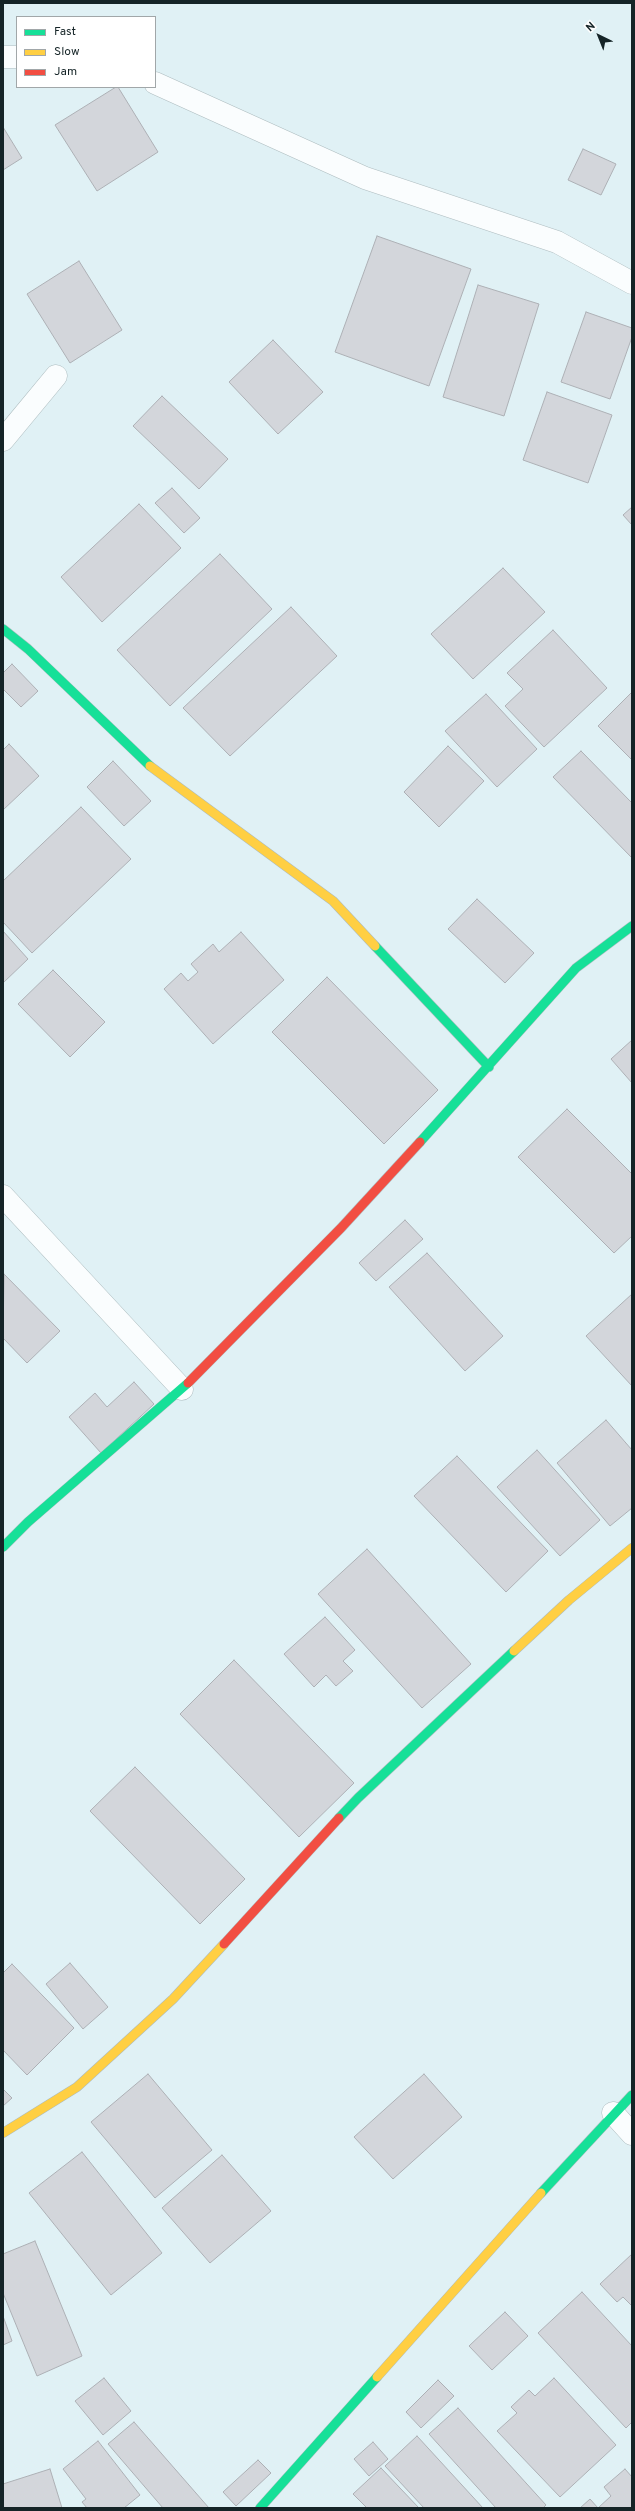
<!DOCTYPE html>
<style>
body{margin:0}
#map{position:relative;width:635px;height:2511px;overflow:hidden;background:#e0f1f5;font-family:Overpass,sans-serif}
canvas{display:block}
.frame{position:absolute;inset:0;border:4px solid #152427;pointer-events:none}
.legend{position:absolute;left:16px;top:16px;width:140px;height:72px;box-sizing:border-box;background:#fff;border:1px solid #a1a7a9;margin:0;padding:5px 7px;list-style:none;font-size:12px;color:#152427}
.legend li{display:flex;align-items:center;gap:8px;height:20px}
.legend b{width:20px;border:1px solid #a1a7a9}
.north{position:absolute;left:579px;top:16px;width:40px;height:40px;-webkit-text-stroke:3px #fff;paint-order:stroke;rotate:317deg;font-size:11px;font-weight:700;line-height:16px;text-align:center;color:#152427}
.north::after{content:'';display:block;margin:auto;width:14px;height:18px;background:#152427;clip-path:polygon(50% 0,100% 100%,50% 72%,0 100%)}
</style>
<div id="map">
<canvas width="635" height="2511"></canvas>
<div class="frame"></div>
<ul class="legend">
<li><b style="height:5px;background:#16e098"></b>Fast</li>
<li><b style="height:5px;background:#ffcf43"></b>Slow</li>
<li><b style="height:5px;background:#f24e42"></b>Jam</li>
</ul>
<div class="north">N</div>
</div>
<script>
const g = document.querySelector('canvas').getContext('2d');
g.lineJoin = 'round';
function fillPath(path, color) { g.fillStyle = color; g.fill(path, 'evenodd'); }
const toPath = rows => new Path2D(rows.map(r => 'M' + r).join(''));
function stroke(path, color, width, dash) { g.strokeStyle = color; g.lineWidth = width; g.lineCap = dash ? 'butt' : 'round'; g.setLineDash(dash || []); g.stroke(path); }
const building = toPath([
 [116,87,118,87,158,152,97,191,55,125,116,87],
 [3,127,22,158,3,170,3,127],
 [583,149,616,164,601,195,568,180,583,149],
 [377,236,471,269,429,386,335,352,377,236],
 [79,261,122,330,70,363,27,294,79,261],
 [478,285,539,304,504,416,443,397,478,285],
 [586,312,632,328,632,337,610,399,561,382,586,312],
 [273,340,323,392,278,434,229,382,273,340],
 [547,392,612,415,588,483,523,460,547,392],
 [162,396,228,459,199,489,133,426,162,396],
 [172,488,200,518,184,533,155,503,172,488],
 [139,504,181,548,102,622,61,577,139,504],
 [632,507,632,525,623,515,632,507],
 [220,554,272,609,170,706,117,650,220,554],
 [503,568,545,612,473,679,431,634,503,568],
 [291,607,337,656,230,756,183,708,291,607],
 [553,630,607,688,544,747,505,706,523,689,507,673,553,630],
 [12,664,38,691,21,707,3,689,3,673,12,664],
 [632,692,632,760,598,726,632,692],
 [486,694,537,749,497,787,445,731,486,694],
 [9,744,39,776,3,810,3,750,9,744],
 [448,746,484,781,439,827,404,792,448,746],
 [581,751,632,803,632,858,553,777,581,751],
 [113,761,151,801,124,826,87,787,113,761],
 [81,807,131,859,32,953,3,922,3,881,81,807],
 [477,899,534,953,505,983,448,929,477,899],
 [3,931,28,959,3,983,3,931],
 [241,932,284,980,213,1044,164,989,181,973,188,981,198,972,191,964,213,944,219,952,241,932],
 [53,970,105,1022,70,1057,18,1004,53,970],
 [327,977,438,1090,384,1144,272,1032,327,977],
 [632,1040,632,1083,611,1059,632,1040],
 [567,1109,632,1174,632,1236,614,1253,518,1157,567,1109],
 [405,1220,423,1239,376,1281,359,1263,405,1220],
 [427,1253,503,1336,465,1371,389,1287,427,1253],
 [4,1274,60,1331,27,1363,3,1338,4,1274],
 [632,1294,632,1386,586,1336,632,1294],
 [134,1382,154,1404,101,1453,69,1417,95,1393,107,1407,134,1382],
 [606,1420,632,1450,632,1508,610,1526,557,1463,606,1420],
 [537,1450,600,1520,560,1556,497,1487,537,1450],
 [457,1456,548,1551,506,1592,414,1496,457,1456],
 [367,1549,471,1664,422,1708,318,1594,367,1549],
 [325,1617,355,1650,343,1661,353,1671,336,1686,326,1675,314,1687,284,1654,325,1617],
 [234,1660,354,1783,299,1837,180,1714,234,1660],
 [135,1767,245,1879,200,1924,90,1811,135,1767],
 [70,1963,108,2007,83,2029,46,1984,70,1963],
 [12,1964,74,2028,27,2075,3,2050,3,1973,12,1964],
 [148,2074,212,2150,155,2198,91,2122,148,2074],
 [424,2074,462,2117,393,2179,354,2137,424,2074],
 [3,2089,12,2098,3,2106,3,2089],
 [82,2152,162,2253,111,2295,29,2193,82,2152],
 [222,2155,271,2211,210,2263,162,2208,222,2155],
 [35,2241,82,2356,37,2376,3,2293,3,2254,35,2241],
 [632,2254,632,2306,623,2297,617,2302,600,2284,632,2254],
 [582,2292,632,2346,632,2422,626,2428,538,2333,582,2292],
 [505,2312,528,2336,492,2370,469,2346,505,2312],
 [3,2316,12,2341,3,2345,3,2316],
 [104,2378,131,2411,103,2435,75,2401,104,2378],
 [554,2378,616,2445,560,2497,497,2431,517,2413,511,2407,529,2390,535,2396,554,2378],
 [438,2380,454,2396,421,2428,406,2412,438,2380],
 [458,2408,546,2505,543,2508,496,2508,429,2434,458,2408],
 [134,2422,209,2508,163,2508,108,2444,134,2422],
 [417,2436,483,2508,424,2508,385,2466,417,2436],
 [98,2441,140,2495,124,2508,87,2508,82,2502,86,2499,63,2469,98,2441],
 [373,2442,388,2459,369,2476,354,2459,373,2442],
 [258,2460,271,2473,236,2506,223,2492,258,2460],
 [381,2468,419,2508,367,2508,353,2494,381,2468],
 [50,2469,62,2508,3,2508,3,2484,50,2469],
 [625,2469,632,2477,632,2508,580,2508,590,2499,598,2508,611,2496,604,2487,625,2469]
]);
const street = toPath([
 [3,57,17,57],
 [155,83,365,178,557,242,632,283],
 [3,440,56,376],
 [3,1196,182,1389],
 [613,2113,632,2134]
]);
const fast = toPath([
 [3,629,28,649,150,766],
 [375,946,489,1067],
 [420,1142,576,968,632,926],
 [3,1547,28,1522,188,1383],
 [339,1818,358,1798,514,1651],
 [541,2193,632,2095],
 [260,2508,377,2377]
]);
const slow = toPath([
 [150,766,333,901,375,946],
 [514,1651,569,1600,632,1548],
 [3,2133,77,2087,173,1999,224,1944],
 [377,2377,541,2193]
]);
const jam = toPath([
 [188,1383,341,1228,420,1142],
 [224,1944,339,1818]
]);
fillPath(building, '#d3d6db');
stroke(building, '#adb0b5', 1);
stroke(street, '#adbcbf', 23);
stroke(fast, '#adbcbf', 10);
stroke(slow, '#adbcbf', 10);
stroke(jam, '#adbcbf', 10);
stroke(street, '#fafdfe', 22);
stroke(fast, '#16e098', 9);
stroke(slow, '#ffcf43', 9);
stroke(jam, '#f24e42', 9);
</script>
